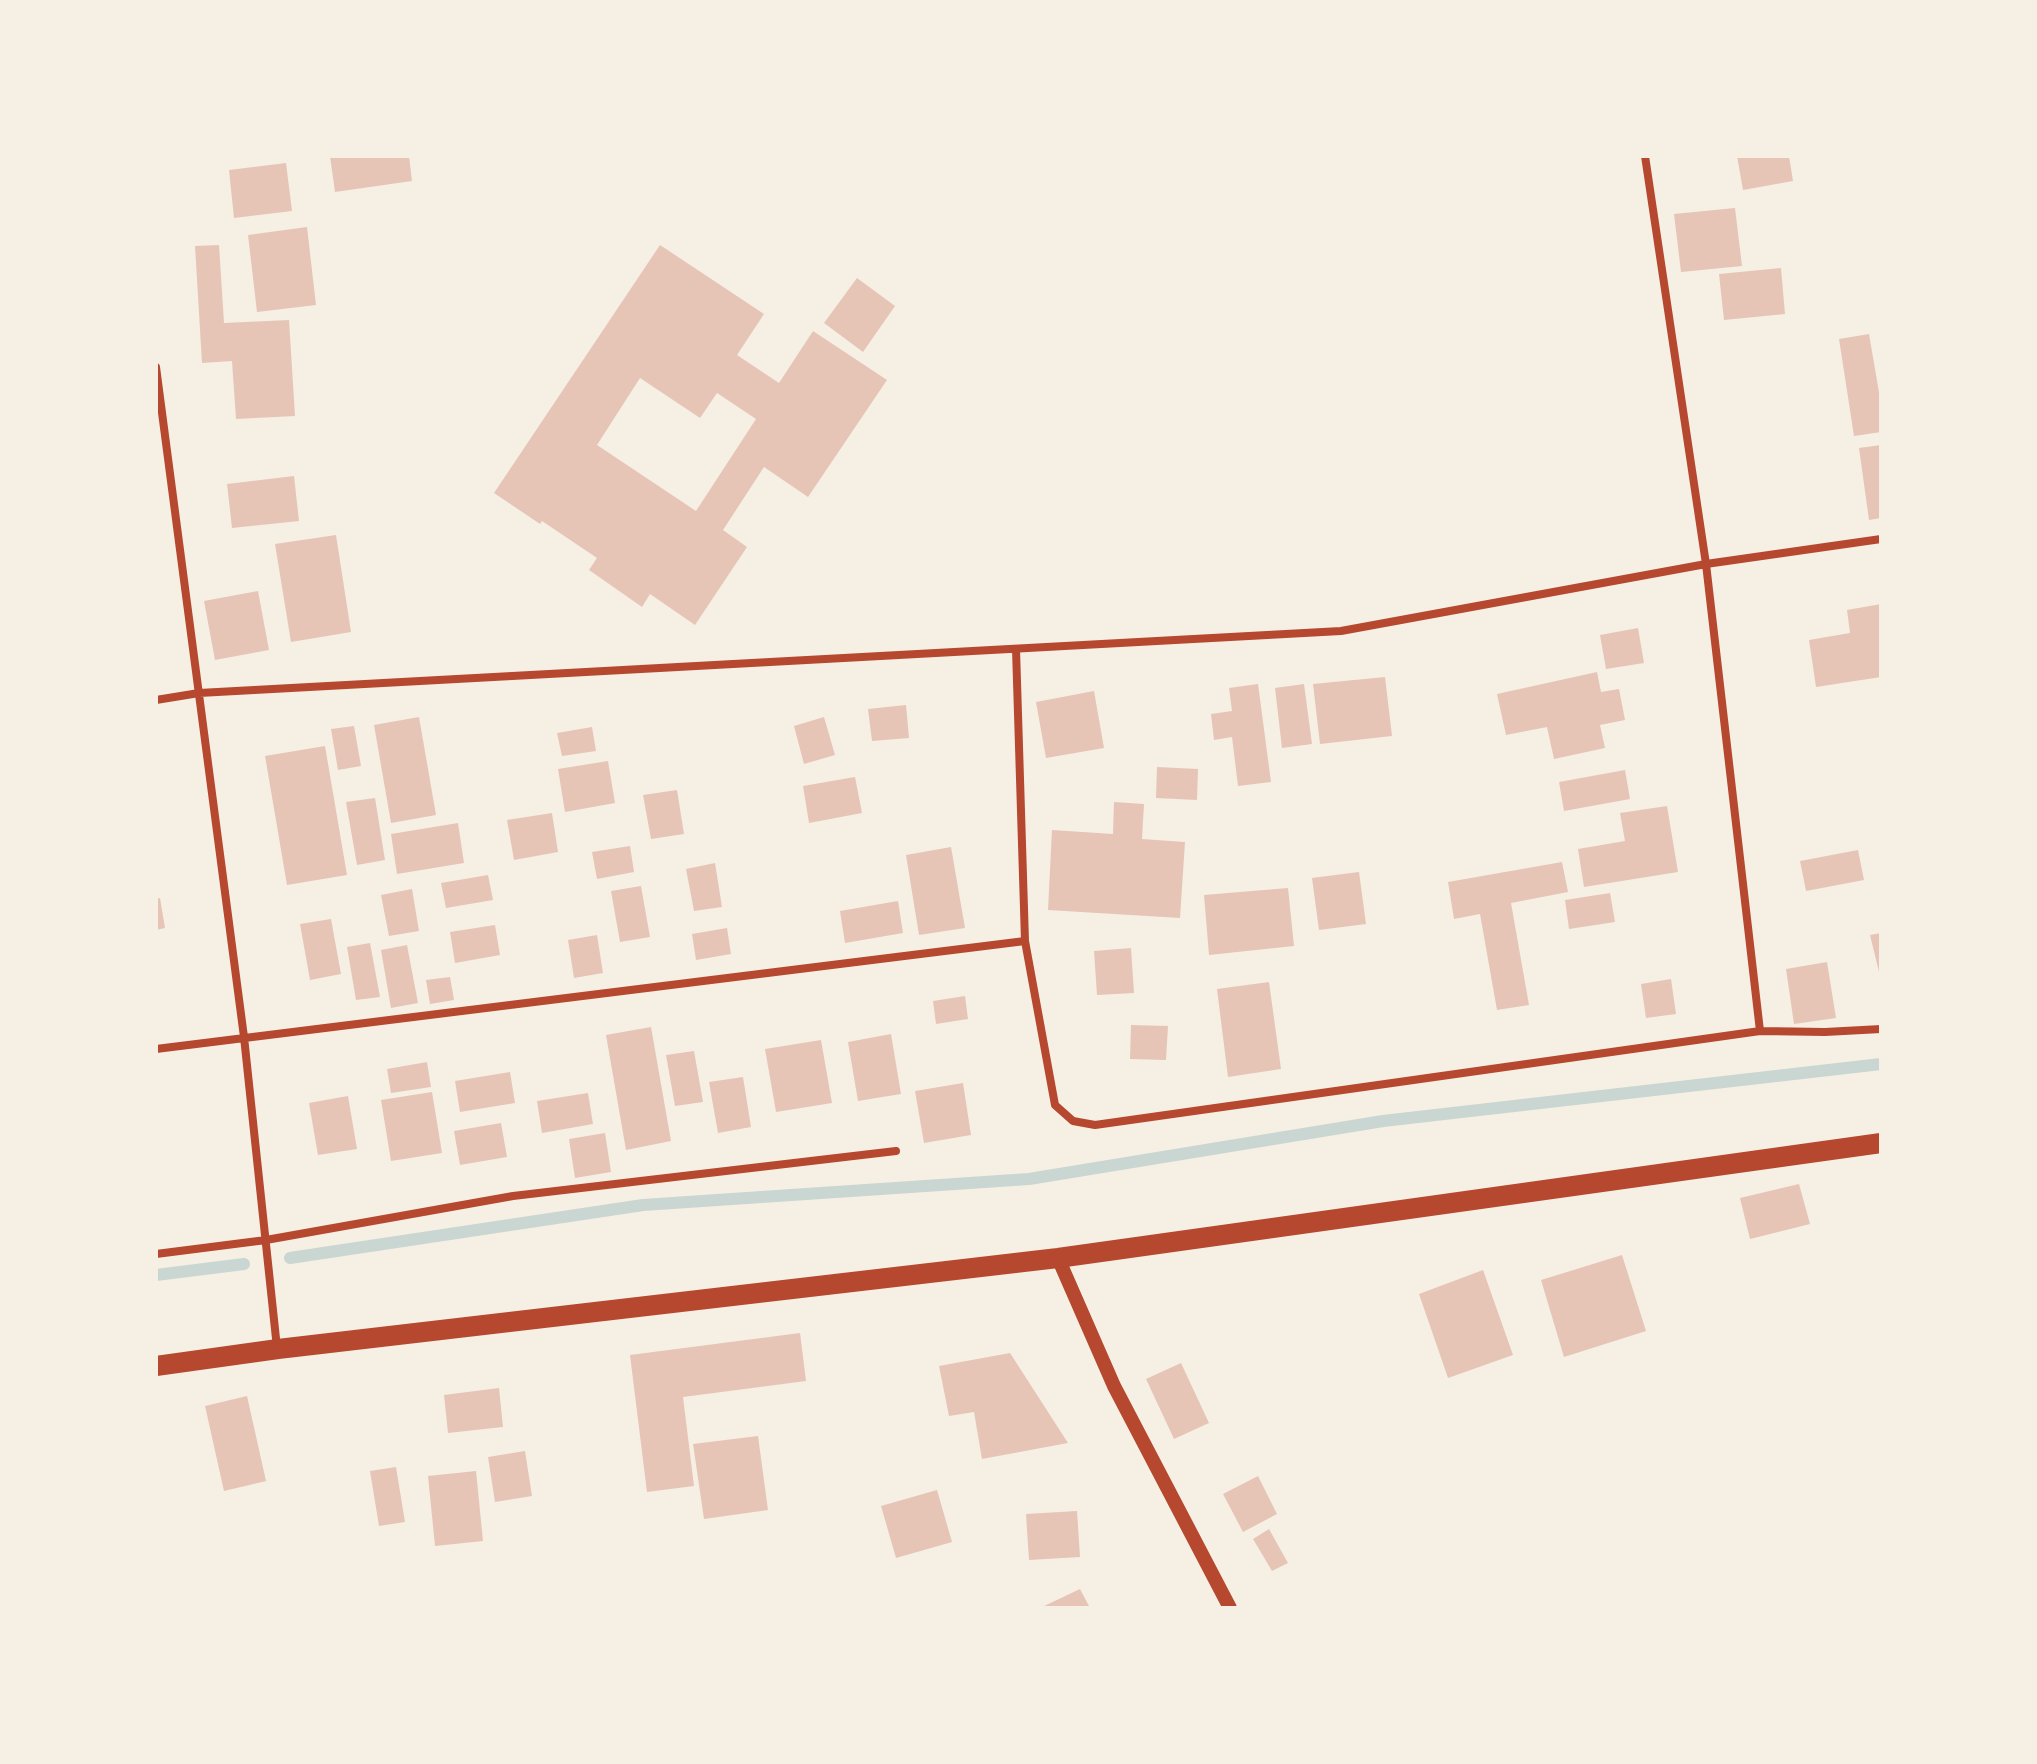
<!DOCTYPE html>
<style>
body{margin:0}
#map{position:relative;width:2037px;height:1764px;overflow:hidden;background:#f6efe4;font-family:"Asap Condensed",sans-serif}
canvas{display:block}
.frame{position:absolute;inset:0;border:158px solid #f6efe4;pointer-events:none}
</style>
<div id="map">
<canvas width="2037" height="1764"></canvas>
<div class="frame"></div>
</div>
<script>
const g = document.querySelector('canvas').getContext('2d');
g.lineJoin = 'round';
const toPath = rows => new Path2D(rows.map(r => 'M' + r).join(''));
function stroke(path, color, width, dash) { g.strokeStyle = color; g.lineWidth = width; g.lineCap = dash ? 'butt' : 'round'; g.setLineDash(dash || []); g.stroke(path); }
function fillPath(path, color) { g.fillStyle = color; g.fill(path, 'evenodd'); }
const stream = toPath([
 [290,1258,643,1205,1029,1179,1383,1121,1881,1064],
 [156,1275,244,1264]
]);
const building = toPath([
 [330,156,409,156,412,181,335,192],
 [1737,156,1789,156,1793,181,1743,190],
 [286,163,292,211,234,218,229,170],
 [1735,208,1742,266,1681,272,1674,214],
 [307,227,316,305,257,312,248,235],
 [219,245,224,323,289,320,295,416,236,419,232,361,202,363,195,246],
 [660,245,764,314,737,355,779,383,813,331,887,380,808,497,764,467,723,530,747,547,695,625,650,594,642,607,589,570,597,558,542,521,540,524,494,493],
 [640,378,700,418,717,393,756,419,696,511,597,445],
 [1781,268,1785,314,1724,320,1719,274],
 [857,278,895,306,863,352,824,323],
 [1869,334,1881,404,1881,432,1854,436,1839,339],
 [1881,445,1881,518,1869,520,1859,448],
 [294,476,299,521,232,528,227,484],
 [336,535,351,632,291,642,275,544],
 [258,591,269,650,215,660,204,601],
 [1881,604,1881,677,1816,687,1809,640,1850,633,1847,610],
 [1638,628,1644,663,1606,669,1600,635],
 [1597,672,1601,692,1619,689,1625,720,1600,725,1605,748,1554,759,1547,727,1506,735,1497,694],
 [1385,677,1392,736,1320,744,1313,684],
 [1258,684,1271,782,1238,786,1232,737,1214,740,1211,714,1232,711,1229,688],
 [1304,684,1312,744,1282,748,1275,688],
 [1094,691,1104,748,1046,758,1036,702],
 [906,705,909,738,872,741,868,709],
 [419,717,436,815,391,823,374,725],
 [824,717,835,755,804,764,794,726],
 [354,726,361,766,338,770,331,729],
 [592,727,596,751,562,756,557,733],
 [325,746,347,875,287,885,265,756],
 [608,761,615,803,565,812,558,769],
 [1157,767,1198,769,1197,800,1156,798],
 [1625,770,1630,799,1564,811,1559,782],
 [855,777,862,813,809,823,803,786],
 [677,790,684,834,651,839,643,795],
 [375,798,385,860,357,865,346,802],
 [1114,802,1144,804,1142,839,1185,842,1180,918,1048,910,1052,830,1113,834],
 [1667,806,1678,872,1584,887,1578,849,1625,841,1620,813],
 [552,813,558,852,514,860,507,820],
 [458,823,464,863,397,874,391,834],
 [630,846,634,872,597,879,592,852],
 [951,847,965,928,919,935,906,855],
 [1858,850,1864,880,1806,891,1800,861],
 [1562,862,1568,892,1511,903,1529,1005,1497,1010,1480,914,1454,919,1448,882],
 [715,863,722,907,694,911,686,869],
 [1359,872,1366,924,1319,930,1312,878],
 [488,875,493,900,446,908,441,883],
 [641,886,650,937,620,942,611,891],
 [1288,888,1294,946,1209,955,1204,895],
 [412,889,419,931,389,936,381,895],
 [1610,893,1615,922,1569,929,1565,900],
 [160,898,165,928,156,930,156,899],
 [898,901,903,933,845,943,840,911],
 [331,919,341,974,310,980,300,924],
 [495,925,500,955,455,963,450,932],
 [727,928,731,954,696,960,692,934],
 [1881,933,1881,976,1880,976,1870,935],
 [597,935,603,973,574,978,568,940],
 [370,943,380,997,356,1000,347,947],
 [407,945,418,1003,391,1008,381,950],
 [1131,948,1134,993,1097,995,1094,951],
 [1827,962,1836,1018,1794,1024,1786,969],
 [450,977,454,1000,430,1004,426,980],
 [1671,979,1676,1014,1646,1018,1641,984],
 [1269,982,1281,1069,1228,1077,1217,989],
 [965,996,968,1019,936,1024,933,1001],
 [1131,1025,1168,1026,1166,1060,1130,1059],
 [651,1027,671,1141,626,1150,606,1035],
 [891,1034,901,1094,858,1101,848,1042],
 [821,1040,832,1103,776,1112,765,1049],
 [694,1051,703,1102,675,1106,666,1055],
 [427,1062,431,1087,391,1093,387,1069],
 [510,1072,515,1103,460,1112,455,1081],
 [743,1077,751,1127,718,1133,709,1082],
 [963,1083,971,1135,924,1143,915,1091],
 [432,1092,442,1153,391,1161,381,1100],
 [588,1093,593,1124,542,1133,537,1101],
 [348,1096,357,1149,318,1155,309,1103],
 [501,1123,507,1157,460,1165,454,1131],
 [605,1133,611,1172,575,1178,569,1139],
 [1799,1184,1810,1224,1750,1239,1740,1198],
 [1622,1255,1646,1331,1564,1357,1541,1280],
 [1483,1270,1513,1355,1448,1378,1419,1294],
 [800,1333,806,1381,683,1397,694,1486,647,1492,630,1355],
 [1010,1353,1068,1443,982,1459,974,1412,949,1416,939,1366],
 [1181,1363,1209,1423,1174,1439,1146,1379],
 [499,1388,503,1427,448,1433,444,1395],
 [247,1396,266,1481,224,1491,205,1406],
 [758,1436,768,1510,704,1519,693,1444],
 [525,1451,532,1496,495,1502,488,1457],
 [396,1467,405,1522,379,1526,370,1471],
 [476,1471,483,1541,435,1546,428,1476],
 [1258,1476,1277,1514,1243,1532,1223,1494],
 [937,1490,952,1542,896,1558,881,1506],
 [1077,1511,1080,1557,1029,1560,1026,1514],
 [1269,1529,1288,1563,1272,1571,1253,1539],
 [1080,1589,1090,1608,1040,1608]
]);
const minor = toPath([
 [1645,156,1706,564,1760,1031],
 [156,367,244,1037,277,1348],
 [1016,649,1025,941,1055,1105,1073,1121,1095,1125,1760,1031,1825,1032,1881,1029],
 [156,700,199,693,1341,631,1706,564,1881,539],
 [156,1049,1025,941],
 [156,1254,266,1240,513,1196,896,1151]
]);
const tertiary = toPath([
 [1058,1258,1114,1386,1230,1608]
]);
const primary = toPath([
 [156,1366,278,1349,1058,1258,1881,1143]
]);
stroke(stream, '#c9d6d2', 12);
fillPath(building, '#e6c5b7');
stroke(minor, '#b5482f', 8);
stroke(tertiary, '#b5482f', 14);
stroke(primary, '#b5482f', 20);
</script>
